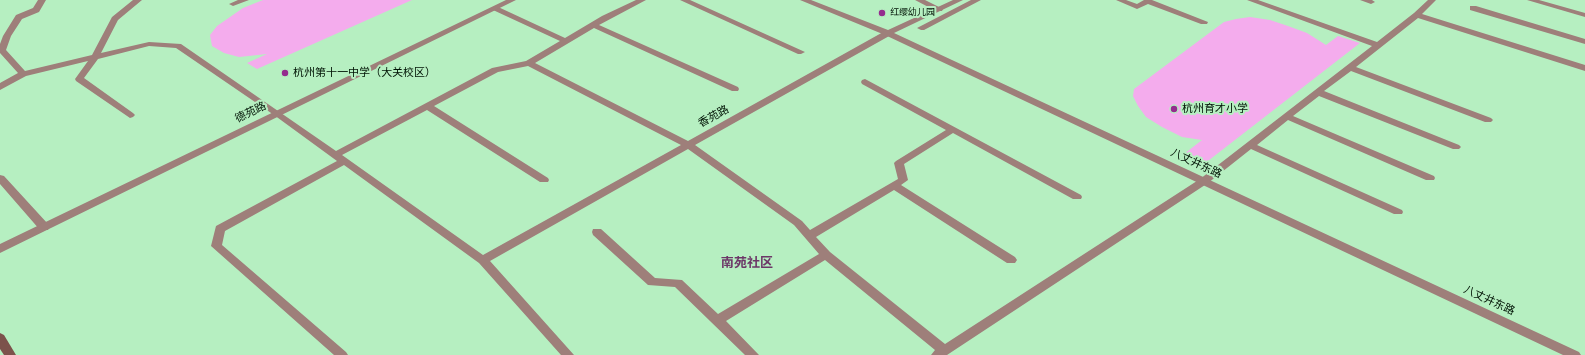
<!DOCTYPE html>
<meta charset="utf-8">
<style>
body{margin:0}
canvas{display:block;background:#b6efc1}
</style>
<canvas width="1585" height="355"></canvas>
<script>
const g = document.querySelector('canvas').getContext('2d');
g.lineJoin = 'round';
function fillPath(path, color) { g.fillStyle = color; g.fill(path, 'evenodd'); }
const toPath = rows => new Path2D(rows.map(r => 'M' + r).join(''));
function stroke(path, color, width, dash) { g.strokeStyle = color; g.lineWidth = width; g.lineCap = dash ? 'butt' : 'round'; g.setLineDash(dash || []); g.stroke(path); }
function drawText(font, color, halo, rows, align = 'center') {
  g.font = font + ' Jost,"Noto Sans SC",sans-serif'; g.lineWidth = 4; g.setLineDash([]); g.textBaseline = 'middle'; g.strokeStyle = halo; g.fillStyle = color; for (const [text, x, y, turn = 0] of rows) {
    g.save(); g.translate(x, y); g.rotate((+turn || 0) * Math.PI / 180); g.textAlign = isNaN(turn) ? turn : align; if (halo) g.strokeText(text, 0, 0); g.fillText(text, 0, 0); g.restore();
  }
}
const green = toPath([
 [263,0,412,0,257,69,247,63,267,54,239,57,224,53,212,46,210,35,217,26,243,8],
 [1250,17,1270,20,1288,26,1307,33,1326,45,1338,36,1360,43,1204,164,1184,154,1202,140,1182,137,1162,127,1146,117,1138,106,1133,96,1134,89,1224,22,1236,19]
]);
const lane = toPath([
 [38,0,46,0,39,12,22,19,11,36,6,50,25,71,92,55,112,17,133,0,142,0,118,20,101,53,149,42,181,44,336,151,492,68,526,61,560,41,493,10,492,8,496,6,565,38,602,16,636,0,646,0,599,25,738,87,739,89,738,91,732,91,594,28,535,63,688,141,885,31,891,31,891,35,695,145,802,221,810,230,898,179,894,163,896,161,946,130,862,84,861,82,862,80,865,79,1081,195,1082,197,1081,199,1073,199,953,133,904,164,908,180,901,185,1015,257,1017,260,1015,263,1007,263,894,190,816,237,830,252,945,344,1200,179,1372,46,1247,0,1258,0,1377,42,1414,13,1428,0,1436,0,1422,14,1585,65,1585,71,1418,18,1356,67,1491,118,1493,120,1491,122,1485,122,1351,71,1324,91,1459,145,1461,147,1459,149,1453,149,1319,96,1293,116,1434,176,1435,178,1434,180,1426,180,1288,120,1257,145,1402,210,1403,212,1402,214,1394,214,1251,149,1208,183,947,355,931,355,935,350,825,260,726,321,759,355,745,355,675,287,648,285,593,235,592,232,593,229,601,229,655,278,682,280,718,314,819,254,794,225,688,149,490,261,574,355,561,355,479,263,344,165,225,231,222,245,346,352,348,355,334,355,211,246,216,226,337,161,274,115,176,48,149,46,98,59,84,78,133,113,135,115,133,117,130,118,76,81,75,79,88,61,26,76,0,90,0,83,18,73,0,53,0,44,3,36,16,15,33,8,38,0],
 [528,66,681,145,483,255,342,155,427,110,540,182,548,182,549,180,548,178,434,106,498,72,528,66],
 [238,0,249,0,233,6,229,4,238,0],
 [680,0,690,0,805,52,801,54,798,54,680,0],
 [915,0,925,0,943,9,942,11,936,11,915,0],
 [971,0,981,0,924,30,921,30,917,28,971,0],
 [1116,0,1126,0,1137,4,1144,0,1152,0,1208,22,1207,24,1201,24,1148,4,1137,9,1116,0],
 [1360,0,1372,0,1375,2,1371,4,1360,0],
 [1527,0,1539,0,1585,13,1585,17,1527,0],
 [1470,6,1476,6,1585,39,1585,44,1470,10,1470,6],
 [0,175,4,176,48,224,49,227,48,230,40,230,0,184,0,175]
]);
const street = toPath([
 [506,0,516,0,0,253,0,244,506,0],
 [800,0,811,0,888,30,953,0,963,0,894,33,1579,352,1581,355,1563,355,885,35,800,0]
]);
const secondary = toPath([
 [0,333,4,335,16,355,4,355,0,349,0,333]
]);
const markers = [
 [882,13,4,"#942b8e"],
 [285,73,4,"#942b8e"],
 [1174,109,4,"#942b8e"]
];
const farPoinames = [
 ["红缨幼儿园",890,13]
];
const poiNames = [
 ["杭州第十一中学（大关校区）",293,73],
 ["杭州育才小学",1182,109]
];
const streetNames = [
 ["德苑路",251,113,-26],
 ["香苑路",714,117,-29],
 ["八丈井东路",1196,164,25],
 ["八丈井东路",1489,301,25]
];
const quarterNames = [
 ["南苑社区",747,264]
];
fillPath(green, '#f4aced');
fillPath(lane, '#9e7f7a');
fillPath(street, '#9e7f7a');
fillPath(secondary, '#7c524b');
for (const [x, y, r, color] of markers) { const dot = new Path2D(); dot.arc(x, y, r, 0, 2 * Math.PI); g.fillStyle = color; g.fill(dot); stroke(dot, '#b6efc1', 1.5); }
drawText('9px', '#011305', '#b6efc1', farPoinames, 'left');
drawText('11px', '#011305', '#b6efc1', poiNames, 'left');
drawText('11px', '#011305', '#b6efc1', streetNames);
drawText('bold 13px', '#6c3767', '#b6efc1', quarterNames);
</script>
